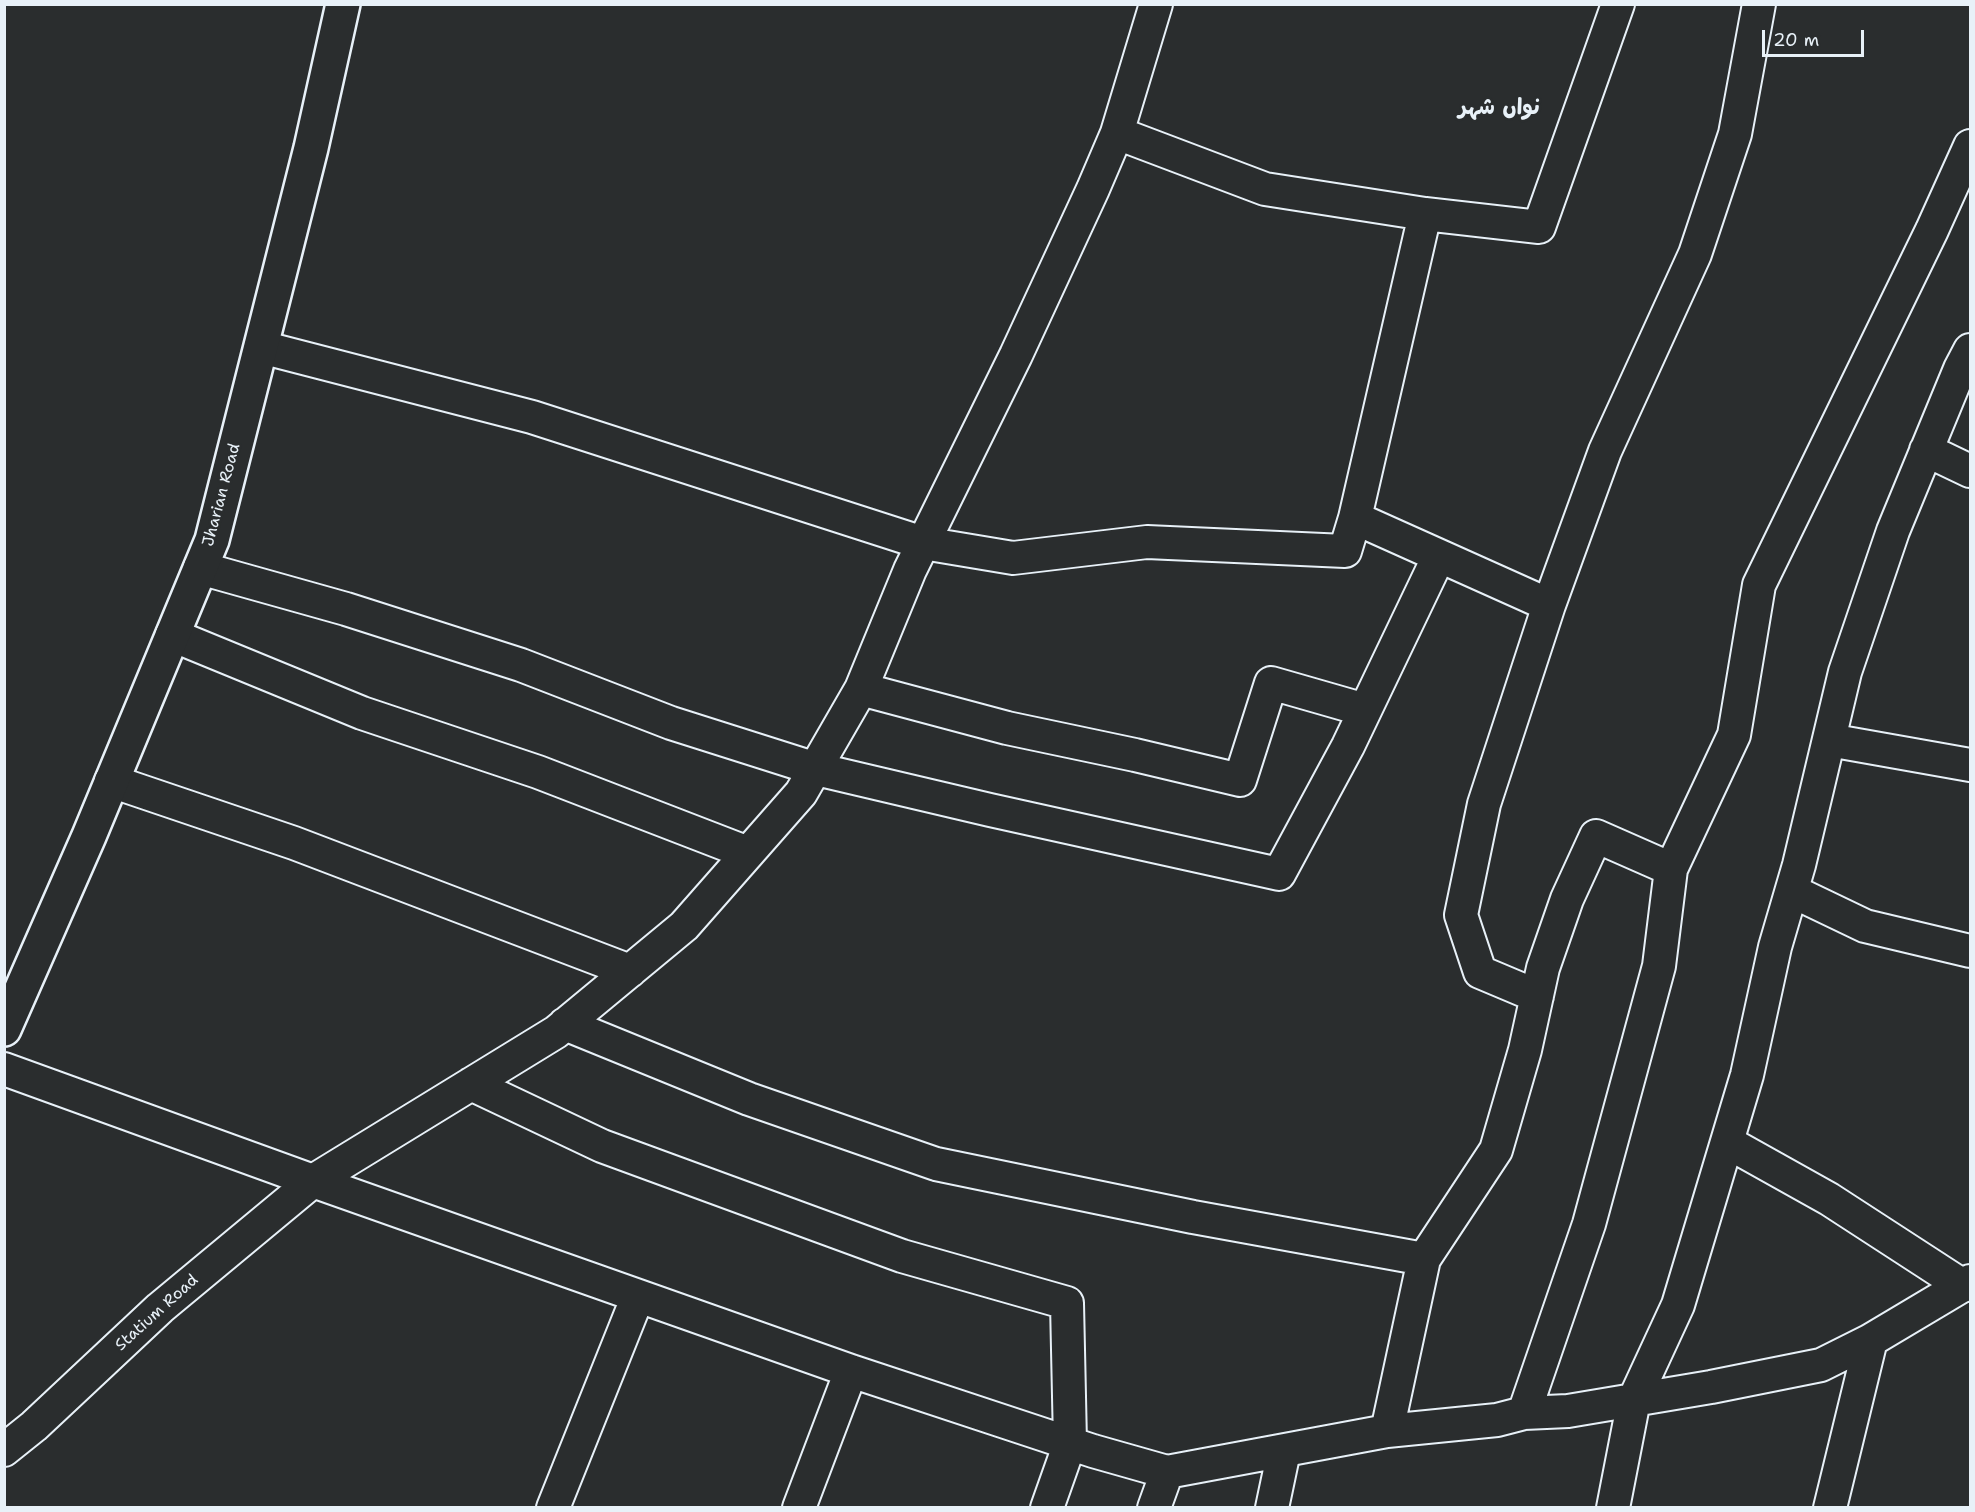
<!DOCTYPE html>
<meta charset="utf-8">
<style>
body{margin:0}
#map{position:relative;width:1975px;height:1512px;overflow:hidden;background:#2a2d2e;font-family:"Shantell Sans",sans-serif}
canvas{display:block}
.frame{position:absolute;inset:0;border:6px solid #e8f1f8;pointer-events:none}
.scale{position:absolute;left:1762px;top:30px;width:102px;height:27px;box-sizing:border-box;border:3px solid #e8f1f8;border-top:0;padding-left:8px;font-size:18px;line-height:21px;white-space:nowrap;color:#e8f1f8;-webkit-text-stroke:4px #2a2d2e;paint-order:stroke}
</style>
<div id="map">
<canvas width="1975" height="1512"></canvas>
<div class="frame"></div>
<div class="scale">20 m</div>
</div>
<script>
const g = document.querySelector('canvas').getContext('2d');
g.lineJoin = 'round';
const toPath = rows => new Path2D(rows.map(r => 'M' + r).join(''));
function stroke(path, color, width, dash) { g.strokeStyle = color; g.lineWidth = width; g.lineCap = dash ? 'butt' : 'round'; g.setLineDash(dash || []); g.stroke(path); }
function drawText(font, color, halo, rows, align = 'center') {
  g.font = font + ' "Shantell Sans","Playpen Sans Arabic",sans-serif'; g.lineWidth = 5; g.setLineDash([]); g.textBaseline = 'middle'; g.strokeStyle = halo; g.fillStyle = color; for (const [text, x, y, turn = 0] of rows) {
    g.save(); g.translate(x, y); g.rotate((+turn || 0) * Math.PI / 180); g.textAlign = isNaN(turn) ? turn : align; if (halo) g.strokeText(text, 0, 0); g.fillText(text, 0, 0); g.restore();
  }
}
const street = toPath([
 [1117,133,1265,189,1425,214,1539,227,1618,4],
 [261,347,532,417,923,543,1013,558,1147,542,1345,551,1355,518,1549,605],
 [1926,450,1970,471],
 [1355,518,1425,214],
 [200,568,346,609,521,665,671,723,816,769,990,810,1279,874,1348,746,1439,556],
 [172,635,362,713,538,772,748,853],
 [861,689,1007,728,1135,755,1240,780,1271,683,1365,710],
 [1829,740,1970,765],
 [111,781,294,843,630,971],
 [1792,891,1865,926,1970,951],
 [1537,996,1480,972,1461,915,1484,804,1549,605,1605,451,1695,254,1735,134,1759,4],
 [565,1024,749,1099,936,1164,1193,1217,1424,1259,1496,1150,1525,1050,1543,968,1567,899,1596,836,1671,869],
 [4,1069,313,1181,851,1371,1093,1451,1167,1472,1387,1431,1497,1420,1524,1413,1568,1411,1711,1387,1821,1365,1871,1340,1970,1281],
 [471,1084,602,1146,902,1256,1067,1303,1070,1443,1047,1508],
 [1727,1142,1829,1199,1963,1286],
 [1524,1413,1589,1224,1659,966,1671,869,1734,735,1759,585,1932,230,1970,146],
 [1387,1431,1424,1259],
 [4,1450,34,1426,160,1308,313,1181,556,1032,684,926,801,793,861,689,910,570,1016,355,1093,189,1117,133,1156,4],
 [553,1508,638,1296],
 [799,1508,851,1371],
 [1154,1508,1167,1472],
 [1272,1508,1284,1451],
 [1613,1508,1634,1400,1678,1305,1747,1075,1775,947,1799,865,1845,672,1893,531,1960,369,1970,350],
 [1830,1508,1871,1340]
]);
const secondary = toPath([
 [4,1029,89,836,212,540,311,148,343,4]
]);
const streetNames = [
 ["Jharian Road",222,495,-75],
 ["Statium Road",157,1313,-42]
];
const districtNames = [
 ["نواں شہر",1500,108]
];
stroke(street, '#e8f1f8', 36);
stroke(secondary, '#e8f1f8', 38);
stroke(street, '#2a2d2e', 32);
stroke(secondary, '#2a2d2e', 33);
drawText('16px', '#e8f1f8', '#2a2d2e', streetNames);
drawText('bold 22px', '#e8f1f8', '#2a2d2e', districtNames);
</script>
